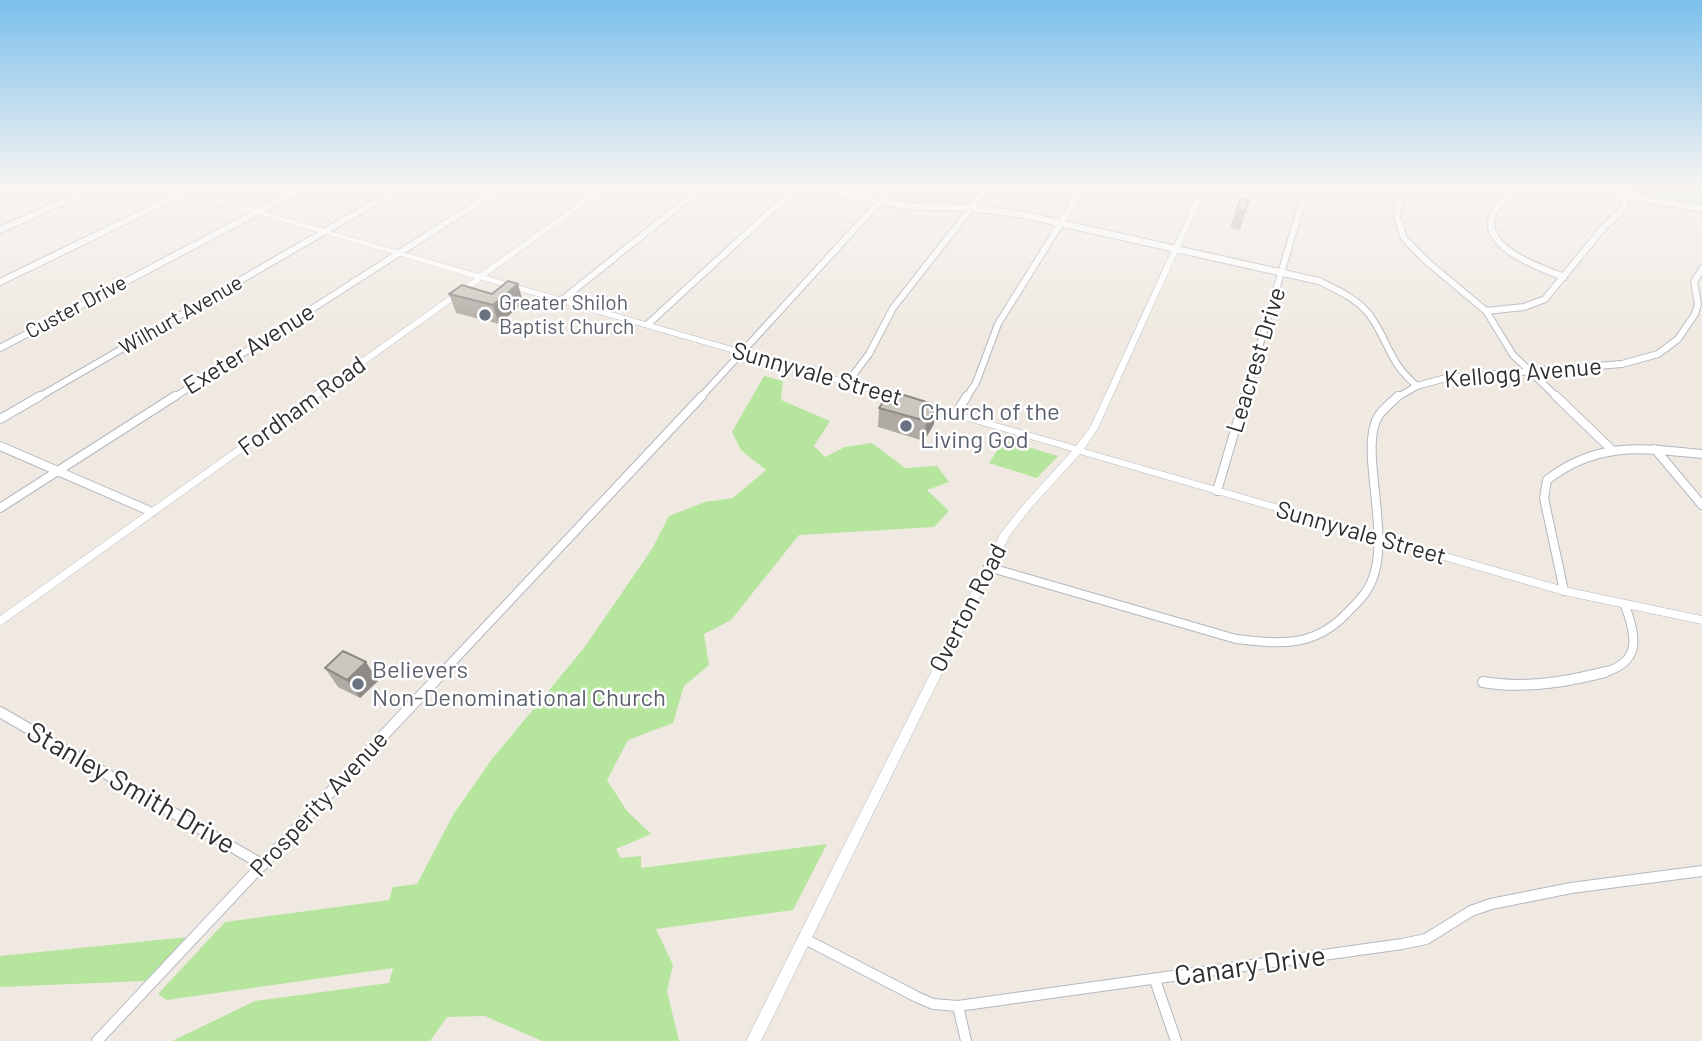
<!DOCTYPE html>
<html>
<head>
<meta charset="utf-8">
<style>
	body { margin:0 }
	canvas { display:block; background:#efe9e1 }
</style>
</head>
<body>
<canvas width="1702" height="1041"></canvas>
<script>
const c = document.querySelector('canvas').getContext('2d');
c.lineJoin = 'round';
function paint(path, color) { c.fillStyle = color; c.fill(path, 'evenodd'); }
function stroke(path, color, width, dash) { c.strokeStyle = color; c.lineWidth = width; c.lineCap = dash ? 'butt' : 'round'; c.setLineDash(dash || []); c.stroke(path); }
function drawText(font, color, halo, rows, align = 'center') {
  c.font = font + ' Barlow,sans-serif'; c.lineWidth = 5; c.setLineDash([]); c.textBaseline = 'middle'; c.strokeStyle = halo; c.fillStyle = color; for (const [text, x, y, turn = 0] of rows) {
    c.save(); c.translate(x, y); c.rotate((+turn || 0) * Math.PI / 180); c.textAlign = isNaN(turn) ? turn : align; if (halo) c.strokeText(text, 0, 0); c.fillText(text, 0, 0); c.restore();
  }
}
const green = new Path2D(`
	M1631,189H1702V206L1632,194Z
	M764,376L783,381L781,400L830,421L814,446L825,457L845,447L872,443L905,468L937,466L949,482L927,490L949,511L934,527L799,535L731,620L704,634L709,665L684,686L673,723L628,740L607,780L627,811L651,834L616,849L621,858L641,856V868L827,844L793,910L656,929L673,965L667,991L679,1041H542L485,1016L447,1017L430,1041H172L255,1001L389,983L393,968L167,1000L158,994L225,922L389,900L393,887L417,884L453,815L492,759L584,648L652,549L669,516L705,502L733,498L766,470L741,450L732,432Z
	M1004,440L1058,456L1037,478L989,463Z
	M188,937L145,981L0,987V956Z`);
const minorFar2 = new Path2D(`
	M812,189L907,206L971,208L1024,215L1319,281C1337,290 1356,298 1369,314C1389,341 1388,362 1417,386
	M1401,189L1397,217L1404,238L1424,259L1486,311L1513,355L1558,398
	M1520,189C1513,195 1503,198 1498,205C1469,244 1538,267 1564,277
	M1591,189L1702,209
	M0,230L91,189
	M0,282L191,189
	M563,299L700,189
	M1486,311L1524,307L1545,299L1604,227L1625,207L1624,189
	M648,324L795,189
	M0,348L301,189
	M847,383L869,354L893,308L986,189
	M37,398L398,189
	M173,398L499,189
	M700,398L891,189
	M966,398L976,383L998,324L1082,189
	M1244,398L1306,189
	M1396,398L1417,386L1446,378L1622,364L1658,354L1678,339L1695,314L1698,304L1694,282L1702,269`);
const minorFar1 = new Path2D(`
	M1556,396L1611,449
	M955,415L967,396
	M0,419L40,396
	M0,446L152,512
	M1655,449L1702,505
	M1217,491L1245,396
	M0,508L175,396
	M988,567L1236,639C1279,644 1313,648 1346,614C1353,606 1362,599 1367,590C1397,544 1356,449 1379,415C1384,408 1392,402 1398,396
	M1564,591L1544,498L1547,480C1597,441 1643,448 1702,454
	M441,674L702,396
	M1599,674C1642,663 1637,640 1625,605`);
const minor = new Path2D(`
	M1483,682C1522,689 1567,682 1605,672
	M0,712L263,865
	M803,938L917,997L933,1004L958,1006L1402,944L1426,939L1471,911L1491,904L1571,888L1702,871
	M1155,980L1176,1041
	M958,1006L966,1041
	M97,1041L443,672`);
const tertiary = new Path2D(`
	M173,189H184L479,274L598,189H606L486,276L902,396L903,398L899,401L896,400L482,280L0,626V616L475,278Z
	M1200,189H1206L1098,428L1084,449L1564,587L1702,616V624L1564,595L1080,454L1031,508L1010,535L761,1041H746L1001,533L1024,504L1072,451L920,407L919,405L920,403H926L1076,446L1090,428Z`);
const wall = new Path2D(`
	M1249,200L1240,230L1230,228L1236,210Z
	M518,284L523,303L499,324L456,313L449,294H492Z
	M879,408L934,424L924,441L878,427Z
	M325,668L378,681L360,698L338,687Z`);
const shadedWall = new Path2D(`
	M518,284L523,303L499,324L493,305Z
	M936,405L934,424L924,441L926,421Z
	M366,662L378,681L360,698L347,680Z`);
const building = new Path2D(`
	M1241,199L1249,200L1245,212L1236,210Z
	M508,281L518,284L493,305L449,294L462,285L492,294Z
	M891,391L936,405L926,421L879,408Z
	M343,651L366,662L347,680L325,668Z`);
const markers = [
	[485,315,7,"#6b7280"],
	[906,426,7,"#6b7280"],
	[358,684,7,"#6b7280"]
];
const farWorshipnames = [
	["Greater Shiloh",499,303],
	["Baptist Church",499,327]
];
const farStreetnames = [
	["Custer Drive",76,307,-28],
	["Wilhurt Avenue",181,315,-30]
];
const streetNames = [
	["Exeter Avenue",249,349,-32],
	["Leacrest Drive",1256,360,-73],
	["Kellogg Avenue",1523,373,-5],
	["Sunnyvale Street",817,374,16],
	["Fordham Road",302,406,-36],
	["Sunnyvale Street",1361,533,16],
	["Overton Road",968,608,-63],
	["Prosperity Avenue",319,804,-47]
];
const worshipNames = [
	["Church of the",920,412],
	["Living God",920,440],
	["Believers",372,670],
	["Non-Denominational Church",372,698]
];
const nearStreetnames = [
	["Stanley Smith Drive",131,788,30],
	["Canary Drive",1250,966,-8]
];
paint(green, '#b6e59e');
stroke(minorFar2, '#b4b7c1', 8);
stroke(minorFar1, '#b4b7c1', 10);
stroke(minor, '#b4b7c1', 12);
stroke(tertiary, '#b4b7c1', 1);
stroke(minorFar2, '#fff', 6);
stroke(minorFar1, '#fff', 8);
stroke(minor, '#fff', 10);
paint(tertiary, '#fff');
paint(wall, '#afaba4');
paint(shadedWall, '#8e8b86');
paint(building, '#cbc7bf');
stroke(building, '#8e8b86', 2);
const sky = c.createLinearGradient(0, 0, 0, 335);
sky.addColorStop(0, '#7abfeb');
sky.addColorStop(0.56, '#f8f5f2');
sky.addColorStop(1, '#f8f5f200');
c.fillStyle = sky;
c.fillRect(0, 0, 1702, 335);
for (const [x, y, r, color] of markers) { const dot = new Path2D(); dot.arc(x, y, r, 0, 2 * Math.PI); c.fillStyle = color; c.fill(dot); stroke(dot, '#fff', 2.5); }
drawText('21px', '#5b616d', '#fff', farWorshipnames, 'left');
drawText('21px', '#2e2e2e', '#fff', farStreetnames);
drawText('24px', '#2e2e2e', '#fff', streetNames);
drawText('24px', '#5b616d', '#fff', worshipNames, 'left');
drawText('28px', '#2e2e2e', '#fff', nearStreetnames);
</script>
</body>
</html>
